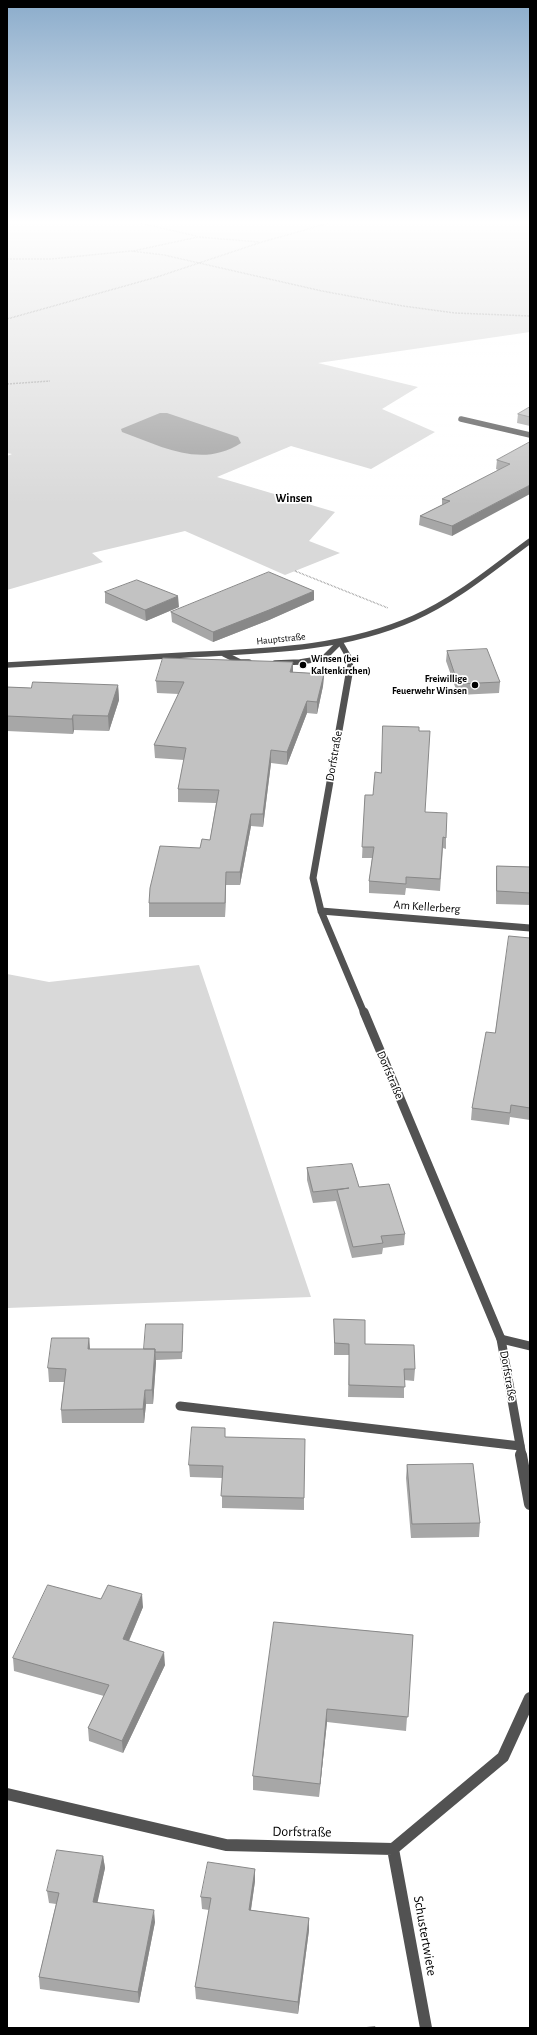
<!DOCTYPE html>
<html>
<head>
<meta charset="utf-8">
<style>
	body { margin:0 }
	#map { position:relative; width:537px; height:2035px; overflow:hidden; background:#fff; font-family:"Alegreya Sans",sans-serif }
	canvas { display:block }
	.frame { position:absolute; inset:0; border:8px solid #000; pointer-events:none }
</style>
</head>
<body>
<div id="map">
<canvas width="537" height="2035"></canvas>
<div class="frame"></div>
</div>
<script>
const c = document.querySelector('canvas').getContext('2d');
c.lineJoin = 'round';
function paint(path, color) { c.fillStyle = color; c.fill(path, 'evenodd'); }
function stroke(path, color, width, dash) { c.strokeStyle = color; c.lineWidth = width; c.lineCap = dash ? 'butt' : 'round'; c.setLineDash(dash || []); c.stroke(path); }
function drawText(font, color, halo, rows, align = 'center') {
  c.font = font + ' "Alegreya Sans",sans-serif'; c.lineWidth = 3.5; c.setLineDash([]); c.textBaseline = 'middle'; c.strokeStyle = halo; c.fillStyle = color; for (const [text, x, y, turn = 0] of rows) {
    c.save(); c.translate(x, y); c.rotate((+turn || 0) * Math.PI / 180); c.textAlign = isNaN(turn) ? turn : align; if (halo) c.strokeText(text, 0, 0); c.fillText(text, 0, 0); c.restore();
  }
}
const green = new Path2D(`
	M7,220H530V332L318,363L418,387L382,409L435,432L371,469L291,446L217,477L335,512L309,541L340,553L285,575L185,531L92,553L103,562L7,590V456L12,454L7,453Z
	M199,965L311,1297L7,1308V974L49,982Z`);
const water = new Path2D(`
	M160,413H167L238,437L241,443C201,469 161,446 122,432L121,429Z`);
const path = new Path2D(`
	M131,221L196,236
	M133,251L198,237L259,242
	M7,259H51L131,251L164,255L322,291L403,306L455,313L530,316
	M7,319L157,277L262,242L340,220
	M7,384L50,381
	M295,571L388,608`);
const serviceFar1 = new Path2D(`
	M461,419L530,435
	M224,654L240,662H249
	M275,663L300,662L324,658L340,642`);
const service = new Path2D(`
	M501,1339L530,1346
	M180,1406L520,1446`);
const minorFar3 = new Path2D(`
	M340,642L351,661L348,675`);
const minorFar2 = new Path2D(`
	M349,674L313,878L321,911L364,1013
	M321,911L530,928`);
const minorFar1 = new Path2D(`
	M364,1012L501,1339L522,1456`);
const minor = new Path2D(`
	M521,1455L530,1504
	M7,1794L226,1845L393,1849L503,1757L530,1698
	M393,1849L426,2028`);
const tertiary = new Path2D(`
	M7,665C66,662 126,658 185,655C263,651 342,650 414,618C457,599 493,568 530,541`);
const wall = new Path2D(`
	M530,407V426L517,423L518,414Z
	M530,442L452,536L419,525L420,516L442,505V499L498,470L496,469L497,460Z
	M105,592L179,607L146,621L105,603Z
	M314,600L269,620L213,642L172,622L171,612Z
	M447,651L500,682L499,693L458,695L446,661Z
	M293,672L324,674L323,686L317,714L307,713L287,765L271,763L263,827L251,826L240,885H226L225,917H149V903L200,848L210,840L216,803L178,802V789L184,760L155,758L154,745L179,694L157,693L156,681Z
	M118,685L119,700L109,731L74,730L73,734L7,731V687L31,688Z
	M419,731L425,812L446,838V849L443,848L440,891L406,888L405,895L369,893V881L372,858H362L365,795H373L381,773Z
	M497,866L530,867V905L496,904V878Z
	M530,938V1120L510,1117L509,1125L471,1120L472,1108L495,1033Z
	M307,1168L359,1187L405,1234L404,1245L383,1248L382,1254L352,1258L336,1201L313,1203L307,1180Z
	M334,1319L365,1344L415,1369L414,1381L404,1380V1398L348,1397L349,1355H334Z
	M183,1331L182,1359L156,1360L153,1404H146L144,1423H62L61,1410L64,1382H49L48,1368L89,1338L90,1349H144Z
	M225,1428V1437L304,1498V1510L222,1508V1478L190,1477L189,1465Z
	M407,1465L480,1523L479,1537L411,1538L406,1478Z
	M101,1599L143,1607L129,1641L165,1665L123,1753L89,1741L88,1728L104,1696L14,1671L13,1658Z
	M274,1622L413,1635L406,1731L327,1722L319,1797L253,1790V1776Z
	M103,1856L105,1868L97,1902L155,1922L139,2003L40,1989L39,1977L56,1904L49,1903L47,1891Z
	M255,1869V1881L251,1910L309,1918V1930L298,2014L196,1999L195,1987L209,1910L202,1909L201,1897Z`);
const shadedWall = new Path2D(`
	M530,485V494L452,536V526Z
	M314,591V600L269,620L213,642V632Z
	M178,596L179,607L146,621L145,610Z
	M293,662V674L290,672Z
	M324,674L323,686L317,714V702Z
	M118,685L119,700L109,731L108,716Z
	M307,701V713L287,765V752Z
	M73,715L74,730L73,734L72,719Z
	M271,750V763L263,827V814Z
	M251,814V826L240,885V872Z
	M226,872V885L225,917V903Z
	M89,1338L90,1351L88,1349Z
	M155,1349L156,1363L153,1404L152,1390Z
	M145,1390L146,1404L144,1423L143,1409Z
	M142,1594L143,1607L124,1652L123,1639Z
	M164,1652L165,1665L123,1753L122,1741Z
	M327,1709V1722L319,1797L320,1784Z
	M103,1856L105,1868L95,1914L93,1902Z
	M255,1869V1881L249,1922V1910Z
	M154,1910L155,1922L139,2003L138,1992Z
	M309,1918V1930L298,2014V2002Z`);
const building = new Path2D(`
	M530,407V417L518,414Z
	M530,442V485L452,526L420,516L450,501L442,499L510,464L497,460Z
	M269,572L314,591L269,610L213,632L171,612Z
	M137,580L178,596L145,610L105,592Z
	M487,649L500,682L458,684L447,651Z
	M163,658L293,662L290,672L324,674L317,702L307,701L287,752L271,750L263,814H251L240,872H226L225,903H149L150,888L160,846L200,848L202,839L210,840L219,790L178,789L186,748L154,745L184,682L156,681Z
	M33,682L118,685L108,716L73,715L72,719L7,716V687L31,688Z
	M383,726L419,727V731H430L425,812L447,813L446,838L443,837L440,879L406,877V884L369,881L374,847H362L365,795H373L375,772L381,773Z
	M497,866L530,867V893L497,891Z
	M509,936L530,938V1108L511,1105L510,1113L472,1108L486,1032L495,1033Z
	M352,1164L359,1187L389,1184L405,1234L381,1236L383,1243L353,1247L337,1190L349,1188L313,1192L307,1168Z
	M334,1319L365,1320V1344L414,1345L415,1369H404L405,1387L349,1385V1344L335,1343Z
	M146,1324H183L182,1352H155V1349H144Z
	M52,1338H89L88,1349H155L152,1390H145L143,1409L61,1410L66,1369L48,1368Z
	M192,1427L225,1428V1437L305,1439L304,1498L221,1496L223,1466L189,1465Z
	M473,1464L480,1523L412,1524L407,1465Z
	M48,1585L101,1599L108,1585L142,1594L123,1639L164,1652L122,1741L88,1728L109,1685L13,1658Z
	M274,1622L413,1635L408,1717L327,1709L320,1784L253,1776Z
	M57,1850L103,1856L93,1902L154,1910L138,1992L39,1977L59,1893L47,1891Z
	M208,1862L255,1869L249,1910L309,1918L298,2002L195,1987L211,1898L201,1897Z
	M375,2027V2028H362Z`);
const markers = [
	[303,665,4,"#000"],
	[475,685,4,"#000"]
];
const farStreetnames = [
	["Hauptstraße",281,639,-6]
];
const farPoinames = [
	["Winsen (bei",311,659],
	["Kaltenkirchen)",311,671],
	["Freiwillige",467,679,"right"],
	["Feuerwehr Winsen",467,691,"right"]
];
const farQuarternames = [
	["Winsen",294,498]
];
const streetNames = [
	["Dorfstraße",334,756,-80],
	["Am Kellerberg",427,907,4],
	["Dorfstraße",390,1075,67],
	["Dorfstraße",508,1376,80]
];
const nearStreetnames = [
	["Dorfstraße",302,1832,1],
	["Schustertwiete",425,1936,80]
];
paint(green, '#d9d9d9');
paint(water, '#a0a0a0');
stroke(path, '#747474', 1.5, [0.5, 1]);
stroke(serviceFar1, '#525252', 5.5);
stroke(service, '#525252', 9);
stroke(minorFar3, '#525252', 5.5);
stroke(minorFar2, '#525252', 7);
stroke(minorFar1, '#525252', 9);
stroke(minor, '#525252', 12);
stroke(tertiary, '#525252', 5.5);
paint(wall, '#a7a7a7');
paint(shadedWall, '#888');
paint(building, '#c2c2c2');
stroke(building, '#888', 1);
const sky = c.createLinearGradient(0, 0, 0, 505);
sky.addColorStop(0, '#8baccb');
sky.addColorStop(0.44, '#fff');
sky.addColorStop(1, '#ffffff00');
c.fillStyle = sky;
c.fillRect(0, 0, 537, 505);
for (const [x, y, r, color] of markers) { const dot = new Path2D(); dot.arc(x, y, r, 0, 2 * Math.PI); c.fillStyle = color; c.fill(dot); stroke(dot, '#fff', 1.5); }
drawText('10px', '#000', '#fff', farStreetnames);
drawText('bold 10px', '#000', '#fff', farPoinames, 'left');
drawText('bold 12px', '#000', '#fff', farQuarternames);
drawText('12px', '#000', '#fff', streetNames);
drawText('14px', '#000', '#fff', nearStreetnames);
</script>
</body>
</html>
